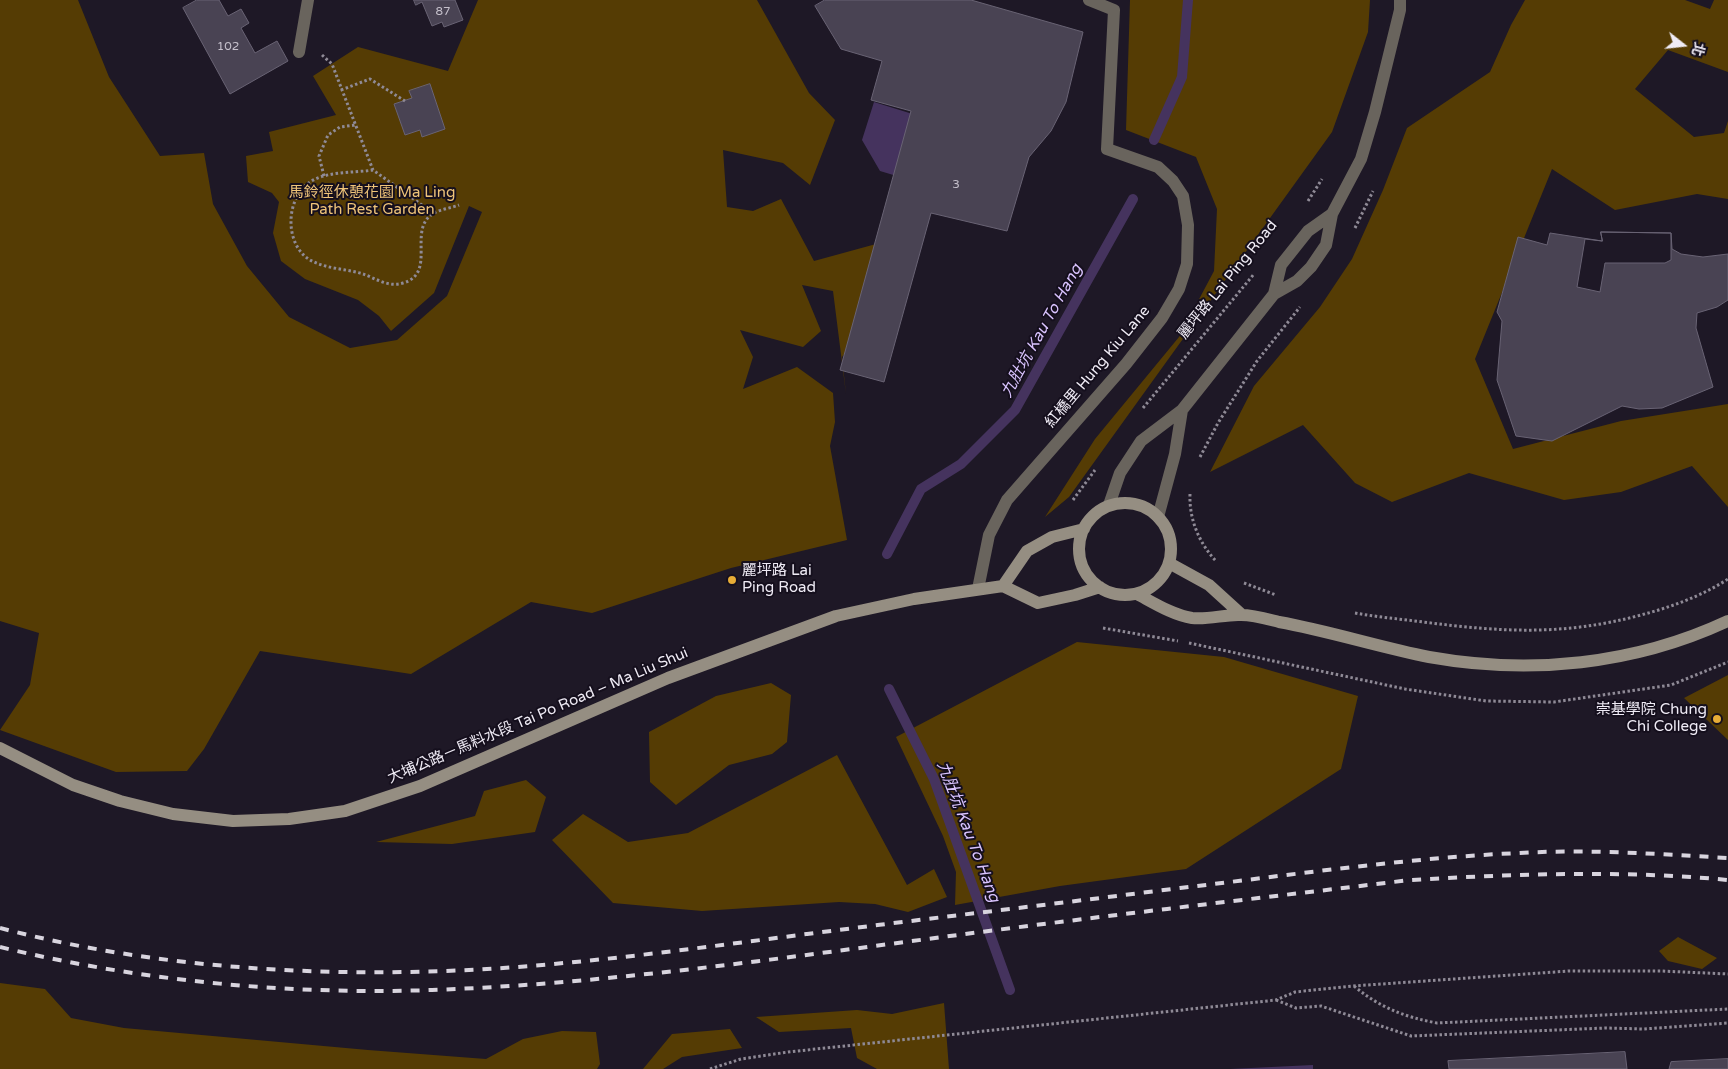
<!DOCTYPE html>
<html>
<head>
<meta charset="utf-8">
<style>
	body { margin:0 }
	#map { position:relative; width:1728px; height:1069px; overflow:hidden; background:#1e1826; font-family:"Varela Round","Noto Sans TC",sans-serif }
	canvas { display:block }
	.north { position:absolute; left:1658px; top:20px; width:50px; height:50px; -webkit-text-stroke:4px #150f1d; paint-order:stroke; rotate:106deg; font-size:14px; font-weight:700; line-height:20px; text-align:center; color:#efebf5 }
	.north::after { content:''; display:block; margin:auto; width:18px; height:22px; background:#efebf5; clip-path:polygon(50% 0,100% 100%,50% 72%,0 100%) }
</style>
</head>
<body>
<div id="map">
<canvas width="1728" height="1069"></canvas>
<div class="north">北</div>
</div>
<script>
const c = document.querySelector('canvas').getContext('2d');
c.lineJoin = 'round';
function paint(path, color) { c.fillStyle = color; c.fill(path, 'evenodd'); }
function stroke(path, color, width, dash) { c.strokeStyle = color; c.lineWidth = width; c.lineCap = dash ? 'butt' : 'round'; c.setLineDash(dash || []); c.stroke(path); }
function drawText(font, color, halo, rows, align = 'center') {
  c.font = font + ' "Varela Round","Noto Sans TC",sans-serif'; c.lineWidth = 4; c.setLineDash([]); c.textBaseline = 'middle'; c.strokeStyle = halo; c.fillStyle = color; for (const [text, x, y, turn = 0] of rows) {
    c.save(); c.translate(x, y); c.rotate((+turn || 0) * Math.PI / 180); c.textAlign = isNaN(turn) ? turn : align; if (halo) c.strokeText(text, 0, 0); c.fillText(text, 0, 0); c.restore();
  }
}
const green = new Path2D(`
	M0,0H78L109,77L160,156L204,153L213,204L247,266L289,317L350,348L397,340L447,296L482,212L469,206L434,293L391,331L379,316L358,300L305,279L281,261L273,233L279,202L272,193L248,182L246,156L273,151L269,132L336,115L313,76L358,47L448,71L478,0H757L809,93L835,120L810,185L783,163L723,150L727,207L753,211L781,199L814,261L876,244L854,343L842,357L846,394L833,291L802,285L821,331L803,347L740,330L753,357L743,389L797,367L833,393L835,422L830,446L847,540L731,568L592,613L531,602L411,674L260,651L204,749L187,771L116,772L0,730L30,685L39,633L0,621Z
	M1130,0H1370L1368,32L1332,132L1069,497L1045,517L1095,439L1179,337L1214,271L1217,209L1196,157L1126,130Z
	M1525,0H1685L1710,9L1714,0H1728V72L1668,50L1635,89L1694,137L1724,133L1728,121V199L1697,194L1615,210L1552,169L1475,359L1513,449L1621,421L1728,404V507L1692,466L1621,492L1564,500L1469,473L1392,502L1355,483L1303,425L1210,472L1254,386L1320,307L1352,259L1383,190L1407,128L1490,72L1511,25Z
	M1077,642L1224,657L1358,696L1341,769L1186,869L1060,886L955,905L956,872L943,836L896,737Z
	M1728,675V740L1684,698Z
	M771,683L791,695L787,742L772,754L729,765L676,805L650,782L649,732L716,696Z
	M837,755L907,885L934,869L947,897L908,912L875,904L839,902L702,911L613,903L552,840L583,814L628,842L688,833Z
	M526,780L546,797L535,832L452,844L376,842L475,816L484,791Z
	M1678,937L1717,958L1702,969L1668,961L1659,951Z
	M0,983L45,989L71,1018L124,1028L368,1050L486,1059L523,1039L562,1031L596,1032L600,1064L597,1069H0Z
	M944,1003L949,1069H877L857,1058L851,1028L779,1032L756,1017L857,1010L892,1014Z
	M730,1029L742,1048L682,1057L663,1069H643L672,1034Z`);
const water = new Path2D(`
	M874,102L919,116L900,177L880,171L862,140Z
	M1313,1065V1069H1230Z`);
const stream = new Path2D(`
	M1154,140L1182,77L1188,0
	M887,554L921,489L961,464L1015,410L1133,199
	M889,689L934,779L1010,990`);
const building = new Path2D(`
	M197,0H219L228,16L241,9L249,23L241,28L255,53L277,41L288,61L230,94L183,8Z
	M414,0H455L463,20L444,27L442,22L432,26L422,2L416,5Z
	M825,0H971L1083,32L1066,102L1051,131L1029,157L1007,231L931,213L884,382L840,370L911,111L871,100L882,61L841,49L815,6Z
	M430,84L445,129L422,137L420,130L405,135L394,104L412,98L409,91Z
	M1601,232L1671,233V260L1665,263H1605L1600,292L1577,287L1585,239L1602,241Z
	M1601,232L1671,233L1672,249L1681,254L1703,257L1728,254V300L1717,307L1697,313L1696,328L1713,387L1662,408L1639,409L1622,406L1552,441L1516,436L1497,380L1502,321L1497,312L1518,237L1547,245L1550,233L1602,241Z
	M1625,1052L1627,1069H1449L1448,1061Z
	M1728,1059V1069H1669L1671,1062Z`);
const path = new Path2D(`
	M322,55L332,64L373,170L433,213
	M341,90L370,79L405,101
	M373,170C354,173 326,171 310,182C284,199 284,249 314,262C329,269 347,269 363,274C375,278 389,288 403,283C438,273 406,229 434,213C441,209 452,208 459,205
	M324,176L319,156L328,135L340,127L355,125
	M1308,201L1322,179
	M1355,228L1373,191
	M1143,408L1254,274
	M1200,457L1218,423L1257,361L1300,307
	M1190,494C1189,519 1199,543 1216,561
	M1073,500L1095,470
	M1244,583L1276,595
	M1355,613C1377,617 1400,619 1423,622C1502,632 1563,636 1641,615C1671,607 1702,596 1728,579
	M1103,628L1178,641
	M1189,643L1405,689L1486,701L1554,702L1671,685L1728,662
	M1354,986C1379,1007 1404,1017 1437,1023L1728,1009
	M1276,1000L1296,1008L1321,1006L1411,1036L1605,1028L1644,1029L1728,1023
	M710,1069L741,1059L788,1052L1276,1000L1295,992L1353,986L1569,971H1661L1728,974`);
const service = new Path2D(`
	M299,52L308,0
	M978,589L989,535L1007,500L1126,364L1162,318L1179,289L1187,264L1188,225L1183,196L1173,181L1158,167L1107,149L1114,10L1089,0`);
const minor = new Path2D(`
	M1274,294L1281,265L1308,231L1332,214
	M1109,505L1120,473L1141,441L1182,410L1274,294L1297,281L1311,267L1326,245L1332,214L1361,159L1375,112L1400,10V0
	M1158,517L1175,454L1182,410`);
const secondary = new Path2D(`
	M1079 549a46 46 0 1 1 92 0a46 46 0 1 1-92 0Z
	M1169,563L1209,585L1242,615
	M1003,586L1027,551L1052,537L1084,529
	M1137,594C1154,603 1173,615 1192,618C1208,620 1226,614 1241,615C1254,615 1267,619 1279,622C1329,631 1379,647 1429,657C1530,675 1634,665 1728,621
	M0,748L73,785L120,801L173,814L233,821L289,819L345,811L420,786L668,678L836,616L914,599L1003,586L1038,603L1075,595L1100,587`);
const rail = new Path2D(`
	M0,928C160,970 338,979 503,968C605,961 706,947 807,934C931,918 1055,904 1180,888C1292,875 1405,858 1519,853C1589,849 1658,854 1728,858
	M0,947C140,981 288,995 432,990C600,984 768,960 935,938C1093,917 1252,899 1410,880C1516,874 1622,870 1728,880`);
const markers = [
	[732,580,5,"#e7ac36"],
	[1717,719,5,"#e7ac36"]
];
const numberNames = [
	["87",443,12],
	["102",228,47],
	["3",956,185]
];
const parkNames = [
	["馬鈴徑休憩花園 Ma Ling",372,193],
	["Path Rest Garden",372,210]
];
const streetNames = [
	["麗坪路 Lai Ping Road",1228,280,-51],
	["紅橋里 Hung Kiu Lane",1098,367,-50],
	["大埔公路－馬料水段 Tai Po Road – Ma Liu Shui",538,716,-23]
];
const poiNames = [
	["麗坪路 Lai",742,571],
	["Ping Road",742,588],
	["崇基學院 Chung",1707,710,"right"],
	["Chi College",1707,727,"right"]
];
const waterNames = [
	["九肚坑 Kau To Hang",1042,331,-61],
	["九肚坑 Kau To Hang",968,832,69]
];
paint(green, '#553c04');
paint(water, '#45335e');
stroke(stream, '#45335e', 10);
paint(building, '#494353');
stroke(building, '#696374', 1);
stroke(path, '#8f8a96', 3, [2.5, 2.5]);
stroke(service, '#69645d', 12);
stroke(minor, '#69645d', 12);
stroke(secondary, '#958e82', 12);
stroke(rail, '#d8d4de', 4, [9, 9]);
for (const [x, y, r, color] of markers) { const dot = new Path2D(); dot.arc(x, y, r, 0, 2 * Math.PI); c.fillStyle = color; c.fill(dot); stroke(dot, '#150f1d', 2); }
drawText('12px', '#c6c1cc', null, numberNames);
drawText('15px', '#efc479', '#150f1d', parkNames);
drawText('15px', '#efebf5', '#150f1d', streetNames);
drawText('15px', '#efebf5', '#150f1d', poiNames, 'left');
drawText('italic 16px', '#d9c3fe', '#150f1d', waterNames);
</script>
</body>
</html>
